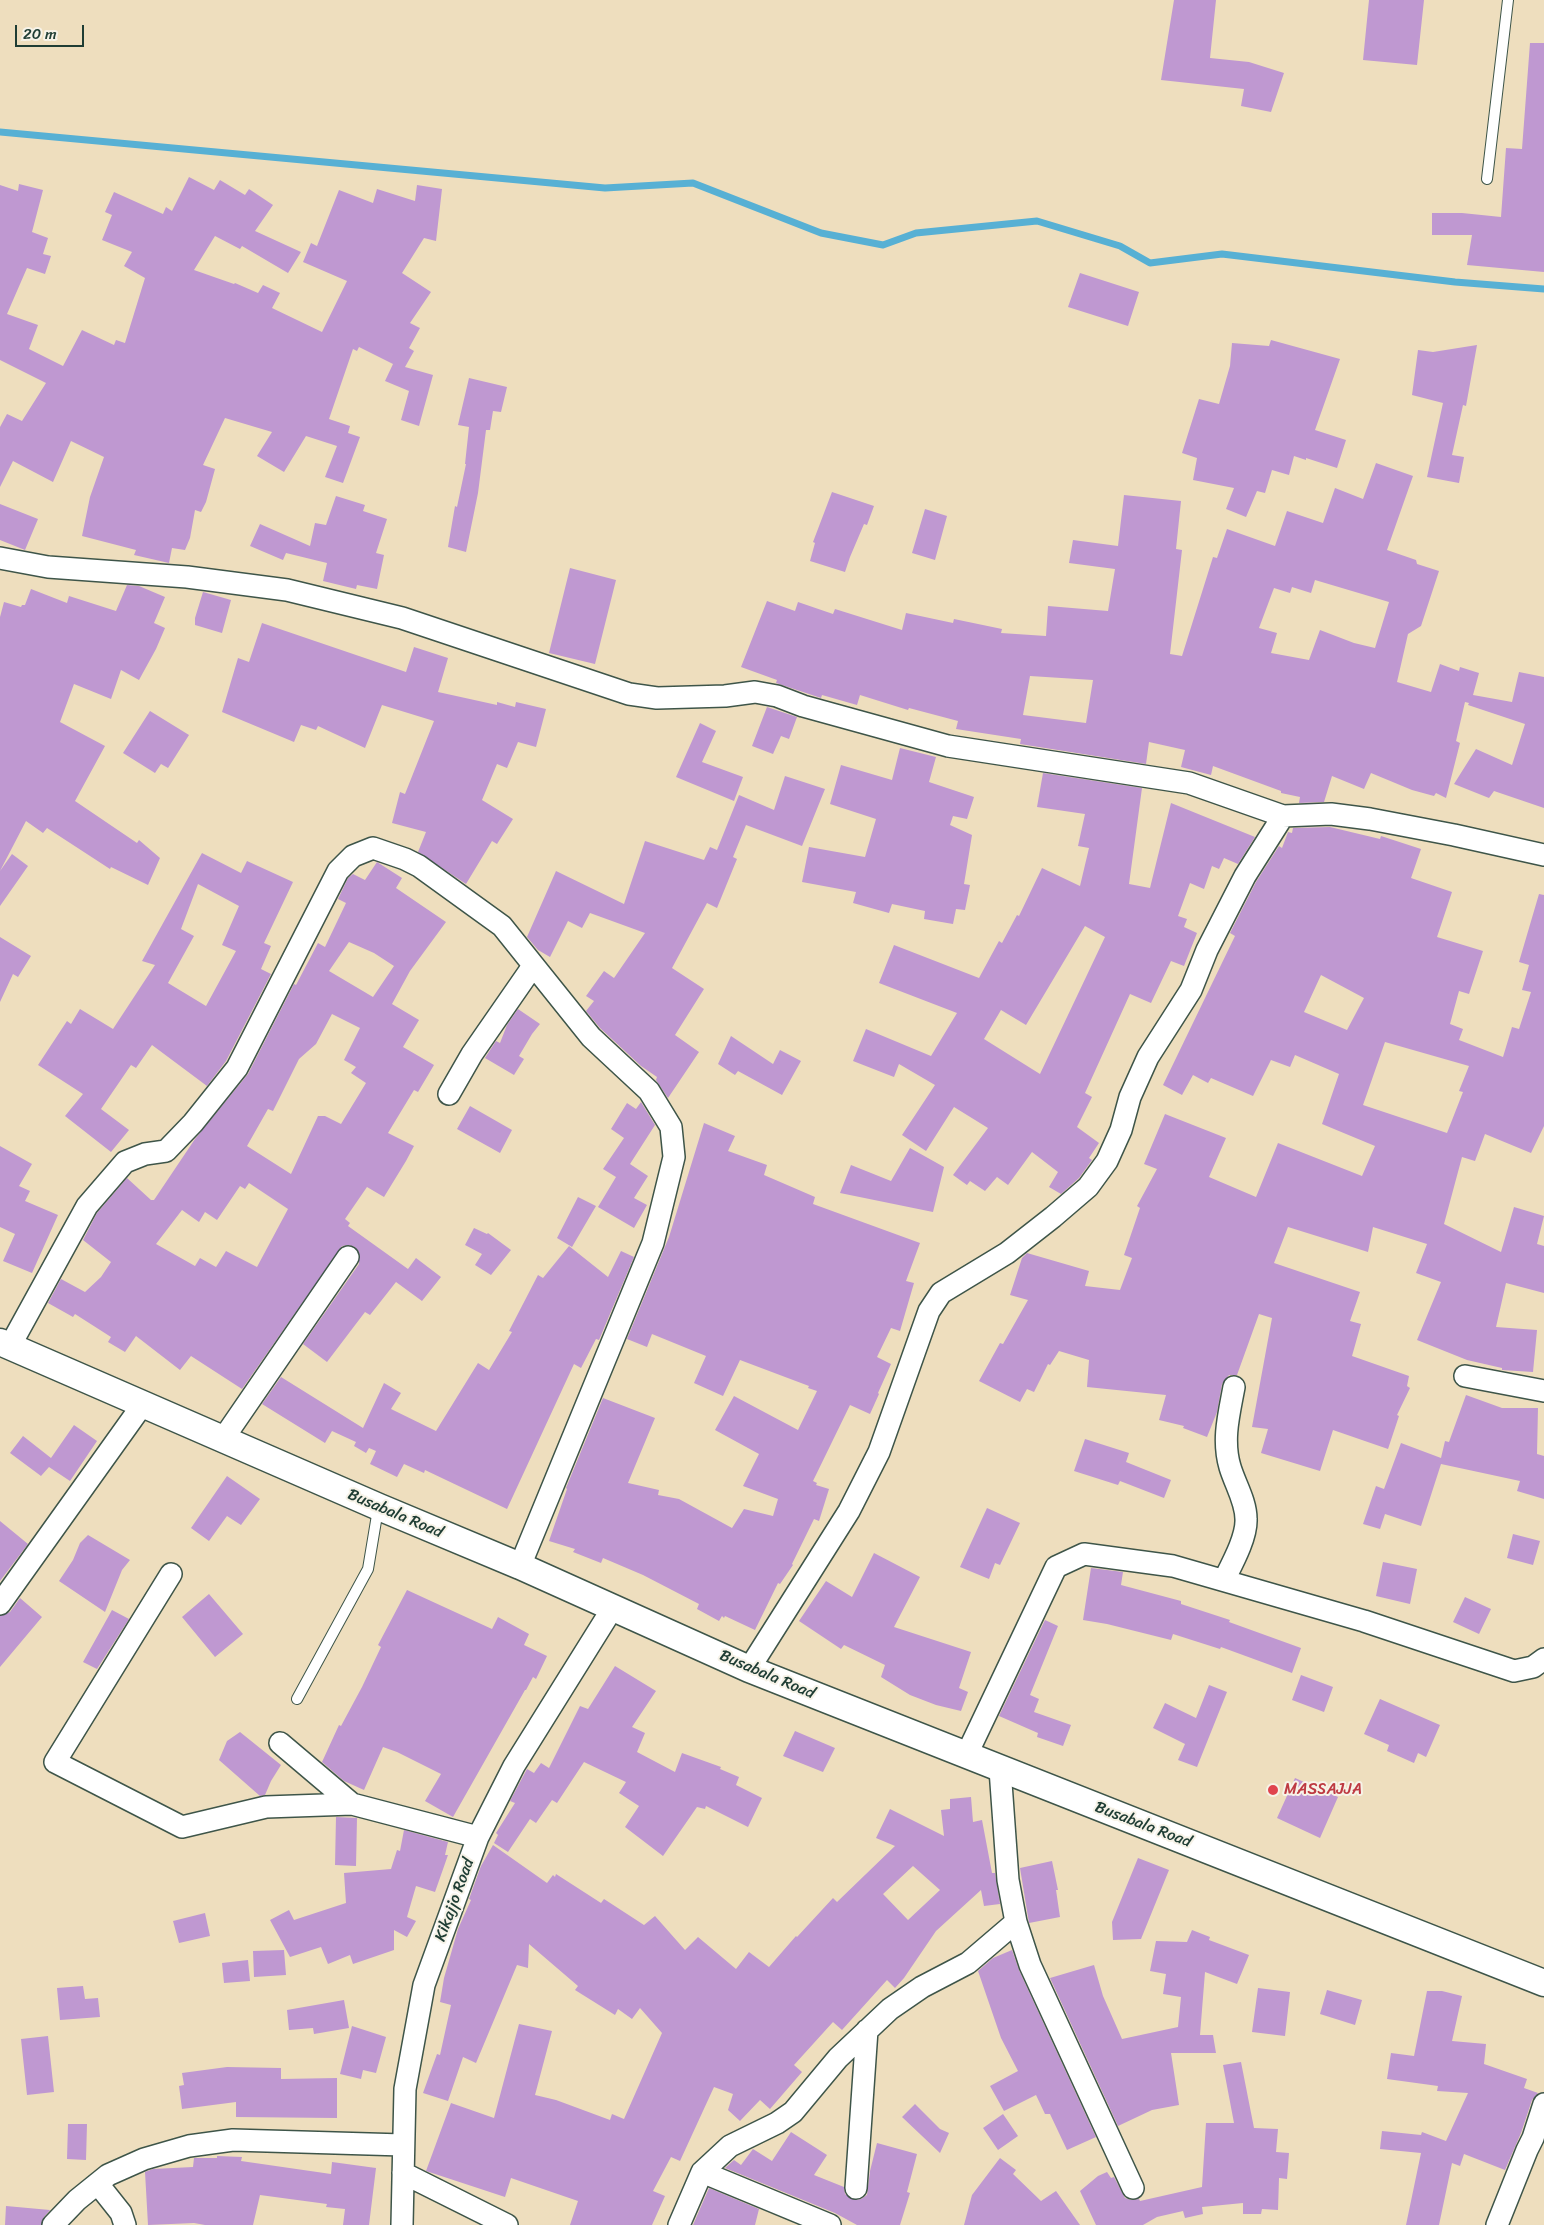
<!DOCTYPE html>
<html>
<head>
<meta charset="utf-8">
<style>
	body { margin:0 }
	#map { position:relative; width:1544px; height:2225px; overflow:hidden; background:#eedebe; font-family:Sriracha,sans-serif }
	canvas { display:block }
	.scale { position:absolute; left:15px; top:25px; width:69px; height:22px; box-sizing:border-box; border:2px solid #1f3d34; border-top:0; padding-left:6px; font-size:15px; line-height:18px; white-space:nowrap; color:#1f3d34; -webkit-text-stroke:4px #f7f3e8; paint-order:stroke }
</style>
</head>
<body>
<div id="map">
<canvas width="1544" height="2225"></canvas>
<div class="scale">20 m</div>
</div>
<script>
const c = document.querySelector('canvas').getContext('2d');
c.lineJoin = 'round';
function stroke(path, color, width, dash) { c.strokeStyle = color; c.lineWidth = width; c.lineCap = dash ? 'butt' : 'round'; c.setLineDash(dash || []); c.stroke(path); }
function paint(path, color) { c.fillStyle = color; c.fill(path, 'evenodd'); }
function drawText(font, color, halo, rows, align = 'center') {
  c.font = font + ' Sriracha,sans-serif'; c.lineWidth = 4; c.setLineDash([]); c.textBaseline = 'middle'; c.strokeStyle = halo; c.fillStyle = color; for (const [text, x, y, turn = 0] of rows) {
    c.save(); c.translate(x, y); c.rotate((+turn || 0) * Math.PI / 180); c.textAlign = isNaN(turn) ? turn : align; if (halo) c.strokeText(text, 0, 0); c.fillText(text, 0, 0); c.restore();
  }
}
const stream = new Path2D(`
	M0,132L605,188L693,183L821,233L883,245L916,233L1037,221L1120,246L1150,263L1222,254L1455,282L1544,289`);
const building = new Path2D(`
	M1174,0H1216L1210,58L1249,62L1284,73L1271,112L1241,106L1244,89L1161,80Z
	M1369,0H1424L1417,65L1363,60Z
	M1530,43H1544V272L1467,265L1472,235H1432V213H1462L1501,217L1506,148L1522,149Z
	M189,177L214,190L220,180L245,195L249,189L273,205L255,231L301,252L288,273L242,246L240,249L215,236L194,270L234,284L235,283L258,293L263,285L280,293L272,308L322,332L347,281L303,262L311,243L317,246L339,190L373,203L377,189L415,201L417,185L442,189L436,241L424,238L402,273L431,292L410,323L420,328L409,348L414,351L405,367L433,375L419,426L401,420L409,391L385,381L393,364L359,347L357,351L353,349L329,419L350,426L348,433L360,437L343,483L325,477L337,446L306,436L284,472L257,456L272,432L225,418L203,465L215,469L206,502L201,512L195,510L190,538L185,550L172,548L169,563L134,555L136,550L82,536L90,497L104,457L71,441L53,482L13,461L0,487V427L7,414L22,421L46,383L0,360V185L18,191L19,184L43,190L32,232L48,238L43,254L51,256L45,274L27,268L7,314L38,325L29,349L63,366L82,330L114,345L116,340L125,343L145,278L124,266L132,252L102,240L112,215L105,212L114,192L163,214L166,207L172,211Z
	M1080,273L1139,292L1128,326L1068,307Z
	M1271,340L1340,359L1315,430L1346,440L1337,468L1306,458V460L1294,456L1289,475L1272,470L1265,493L1257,491L1246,517L1226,509L1234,488L1193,480L1197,458L1182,453L1199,399L1219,404L1230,366L1232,343L1269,346Z
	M1477,345L1466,406L1463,405L1452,455L1464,457L1459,483L1427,477L1443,403L1412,395L1418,350L1433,352Z
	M469,378L507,387L501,412L493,411L490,430H486L478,493L466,552L448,547L455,506L457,507L466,464H465L469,427L458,425Z
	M1376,463L1413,476L1387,550L1416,560L1417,564L1439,571L1421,626L1408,634L1397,682L1431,692L1440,664L1459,671L1460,667L1479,673L1473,695L1512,702L1519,672L1544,677V808L1494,791L1489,798L1454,784L1476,749L1512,765L1525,724L1468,705L1469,703L1465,702L1456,741L1460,743L1446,798L1436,793L1434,796L1412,790L1371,773L1364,789L1332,776L1324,802L1299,803L1300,797L1281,793V791L1213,766L1211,775L1181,767L1185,750L1149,742L1146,764L1020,744L1021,739L956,729L958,721L909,708L908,710L860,695L857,705L822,695L821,698L776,683L777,680L741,667L767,601L795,611L798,602L833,614L835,609L902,630L906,613L953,623L954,619L1002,629L1001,633L1046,636L1048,606L1108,611L1115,569L1069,563L1073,540L1118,546L1124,495L1181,501L1176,549L1182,550L1170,654L1182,656L1213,557L1217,558L1227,529L1275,546L1287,511L1323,523L1335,488L1363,499ZM1315,580L1389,602L1375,648L1354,643L1320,630L1309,660L1271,653L1277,633L1259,628L1274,588L1290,593L1292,587L1311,593ZM1030,676L1093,680L1086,723L1023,715Z
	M832,492L874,506L867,525L864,524L850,557L845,572L810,561L815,543L813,542Z
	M336,496L365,505L363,511L387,519L376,553L384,555L377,589L357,585L356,589L323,581L327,563L286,553L283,560L250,546L260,524L310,546L315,523L326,525Z
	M0,504L38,519L25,550L0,540Z
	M925,509L947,516L935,560L912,553Z
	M570,568L616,580L595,664L549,653Z
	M127,585L139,586L165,597L154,623L165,628L156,649L139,680L121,670L111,699L74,684L60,722L105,746L75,801L137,843L139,840L160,858L148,885L111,867L110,869L47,828L43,833L26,821L0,871V617L4,602L21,607L22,605H25L31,589L67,603L69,596L116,611Z
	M203,592L231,600L222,633L195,625V618Z
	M262,623L406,672L414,647L448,658L438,692L497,705V702L515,707L516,702L546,709L536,747L518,742L507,768L497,764L482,800L513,819L497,844L492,841L466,884L418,852L426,832L392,823L400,792L405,794L434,721L382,705L365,748L318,726L316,730L301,725L294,742L222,712L238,658L249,662Z
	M767,707L797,717L789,739L781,736L773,754L752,746Z
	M150,711L189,735L168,768L161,764L155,773L123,753Z
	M700,723L716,731L702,762L743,777L734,801L676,777Z
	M900,748L936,757L929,782L974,797L967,819L953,816L950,825L972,835L964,884L970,885L965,910L956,909L953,924L924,919L925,911L892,904L889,913L853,903L856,892L802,882L809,847L865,857L876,819L830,804L841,765L892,780Z
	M1043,773L1142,788L1129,884L1150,888L1171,803L1255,837L1238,864L1224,858L1219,869L1212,866L1204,889L1190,883L1178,916L1187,919L1184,927L1197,933L1184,966L1171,961L1151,1003L1130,994L1085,1093L1092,1097L1077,1127L1099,1143L1089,1158L1092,1160L1079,1178L1061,1194L1049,1187L1058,1172L1032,1152L1008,1185L997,1177L985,1191L970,1181L967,1185L953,1175L988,1128L954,1107L926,1151L902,1135L935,1085L899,1064L894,1077L853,1061L866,1029L931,1056L957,1013L879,983L894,945L979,978L999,941L1002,943L1017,915L1019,916L1042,868L1080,886L1089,848L1078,846L1085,814L1037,807ZM1085,926L1105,937L1040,1074L984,1039L1001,1010L1026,1025Z
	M785,776L825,789L802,846L746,825L733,857L737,859L717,908L707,903L672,968L704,989L675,1035L699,1052L668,1098L656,1080L657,1077L641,1066L600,1028L586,1011L594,1001L586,996L604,971L614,978L645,933L590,913L582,928L568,921L550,957L538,950L527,937L556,871L624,904L645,841L704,860L710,847L717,850L739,795L774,810Z
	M1330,827L1380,839L1381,836L1421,849L1411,878L1452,892L1437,937L1483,951L1469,994L1459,991L1450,1024L1463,1029L1459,1040L1503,1057L1512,1027L1519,1029L1531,992L1522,990L1529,965L1519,962L1539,894L1544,895V1126L1531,1153L1485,1134L1475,1161L1462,1157L1444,1224L1501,1252L1514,1207L1544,1216L1537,1244L1544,1246V1293L1506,1283L1496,1327L1537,1330L1533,1372L1502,1370V1368L1467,1360L1417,1340L1441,1282L1416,1273L1427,1244L1373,1227L1368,1252L1288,1227L1274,1263L1360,1292L1350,1321L1361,1324L1352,1356L1409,1376L1407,1386L1410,1388L1397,1415L1399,1416L1388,1449L1333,1430L1320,1471L1261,1453L1268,1429L1252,1427L1272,1318L1259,1314L1237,1375H1229L1222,1384L1217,1412L1207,1437L1183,1428L1184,1426L1159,1420L1166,1395L1087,1387L1089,1360L1059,1351L1050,1365L1048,1364L1034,1392L1027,1389L1020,1402L979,1381L1000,1343L1003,1344L1028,1300L1010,1295L1022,1258L1027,1253L1089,1271L1085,1286L1120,1290L1132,1258L1124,1255L1140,1208L1137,1206L1157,1169L1144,1164L1165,1114L1226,1138L1209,1177L1256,1197L1278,1143L1362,1176L1375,1146L1322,1124L1339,1074L1295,1055L1290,1067L1271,1060L1253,1096L1211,1078L1208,1083L1193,1075L1182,1095L1163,1085L1235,936L1230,933L1256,882L1279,846L1282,848L1288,832L1292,833L1293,828ZM1321,975L1364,998L1347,1030L1304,1012ZM1385,1042L1469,1066L1459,1091L1463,1092L1447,1133L1363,1105Z
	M202,853L241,873L247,861L293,882L264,943L271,946L261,969L271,974L226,1061L207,1086L152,1045L136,1068L131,1065L101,1109L129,1130L111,1152L65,1116L83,1094L38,1065L67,1021L71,1024L80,1009L113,1029L155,965L142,961ZM198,884L239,906L222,945L236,951L206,1006L168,983L194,936L181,929Z
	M12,854L28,866L0,906V871Z
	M377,862L402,878L396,888L446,922L410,971L392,1004L419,1020L403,1047L434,1065L418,1092L414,1090L388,1133L414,1146L406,1161L384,1197L367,1187L345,1219L350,1223L348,1226L408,1269L416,1258L441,1277L422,1301L396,1282L370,1315L365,1312L327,1362L303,1344L359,1264V1252L355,1247L349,1245L342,1246L242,1389L191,1356L180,1370L136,1336L125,1352L108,1342L111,1337L75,1314L73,1317L48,1303L61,1279L85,1292L101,1277L111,1262L83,1240L97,1213L127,1178L151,1200H154L195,1139L248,1074L294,984L296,985L318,943L325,947L346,903L338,899L348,878L353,874L365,880ZM349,942L374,953L394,966L373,997L329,971ZM332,1014L360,1028L344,1060L356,1067L351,1073L366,1083L341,1124L325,1116H318L291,1174L247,1146L268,1109L273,1111L299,1059L316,1044ZM249,1183L288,1209L257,1267L226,1251L216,1267L200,1258L195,1266L156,1244L182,1210L199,1222L205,1212L217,1220L240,1186L245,1189Z
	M0,937L31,956L18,977L13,974L0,1002Z
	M518,1009L540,1024L532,1034L519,1056L524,1059L514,1075L485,1058L496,1041L500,1043L507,1025Z
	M731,1036L773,1064L780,1050L801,1061L782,1095L738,1071L735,1075L718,1064Z
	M641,1102L655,1125L630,1164L648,1176L634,1198L647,1205L634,1228L598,1207L616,1177L603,1169L624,1138L611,1129L627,1103L636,1109Z
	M470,1106L512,1130L500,1153L457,1129Z
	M704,1123L735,1136L728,1151L767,1165L764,1175L815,1197L813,1204L920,1243L906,1281L914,1283L900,1331L891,1328L877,1357L891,1364L878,1393L879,1394L870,1414L850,1405L813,1481L817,1483L816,1485L829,1489L819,1521L814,1519L792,1564L793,1565L780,1584L778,1583L755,1630L725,1616L724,1618L722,1616L719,1621L697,1609L699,1604L643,1575L603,1558L601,1563L573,1552L575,1549L549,1541L567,1489L566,1488L603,1398L655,1418L628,1483L659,1490L658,1495L679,1499L732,1528L744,1509L773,1516L778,1499L743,1486L759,1454L715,1430L734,1396L798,1430L817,1391L808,1388L809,1386L740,1360L723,1396L694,1383L706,1356L652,1334L647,1347L627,1339L669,1237Z
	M0,1146L32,1164L19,1186L30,1191L25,1201L58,1215L32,1273L3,1261L15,1234L0,1227Z
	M910,1148L944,1167L933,1212L840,1193L851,1165L891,1181Z
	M578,1197L596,1206L572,1247L557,1238Z
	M474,1228L487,1234L488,1233L511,1250L491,1275L475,1265L482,1254L465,1245Z
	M569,1246L608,1277L621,1251L634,1257L599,1340L596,1339L581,1368L574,1364L507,1509L425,1470L424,1473L404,1464L397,1477L370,1464L376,1451L369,1448L366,1453L354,1446L356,1442L332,1431L325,1443L262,1404L281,1377L363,1428L384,1383L401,1393L391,1409L436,1431L478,1363L489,1370L512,1332L509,1331L538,1275L543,1278Z
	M1466,1395L1502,1408H1538L1537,1454L1544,1456V1499L1517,1491L1520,1481L1441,1464L1421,1526L1385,1514L1380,1529L1363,1524L1376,1486L1384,1489L1401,1443L1441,1458L1445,1441L1449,1442Z
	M74,1425L97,1441L70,1481L49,1467L41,1476L10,1453L23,1436L51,1458Z
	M1085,1439L1129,1453L1126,1462L1171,1480L1164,1498L1120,1481L1118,1485L1074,1471Z
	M227,1476L260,1499L241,1525L227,1516L209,1541L191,1528Z
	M987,1508L1020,1523L1000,1565L995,1563L989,1579L960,1567Z
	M0,1521L28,1544L0,1581Z
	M1513,1534L1540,1541L1533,1565L1507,1558Z
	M88,1535L130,1560L122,1570L105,1612L59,1581L73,1560L80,1543Z
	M874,1553L920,1577L894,1627L971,1652L959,1688L968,1692L961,1711L936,1705L910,1695L881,1677L885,1665L844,1645L841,1649L799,1621L826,1581L852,1597Z
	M1383,1562L1417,1569L1410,1604L1376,1596Z
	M1091,1568L1123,1572L1121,1585L1181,1601V1604L1230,1620L1229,1622L1301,1648L1292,1673L1221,1647L1220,1649L1173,1634L1171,1640L1107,1624L1083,1620Z
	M407,1590L492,1629L498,1617L529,1634L524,1645L547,1656L536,1679L533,1677L526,1690H525L453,1817L425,1801L441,1774L397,1752L383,1747L364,1790L344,1781L322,1762L339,1725L341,1726L362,1687L381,1647L378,1645Z
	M209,1594L243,1634L215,1657L182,1617Z
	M1465,1597L1491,1609L1479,1634L1453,1622Z
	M20,1598L42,1617L0,1667V1616L10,1612Z
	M112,1610L129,1619L97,1669L83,1662Z
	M1045,1620L1058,1626L1030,1695L1039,1699L1034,1712L1071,1725L1063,1746L1037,1737L1038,1733L999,1716Z
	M615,1666L656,1691L632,1727L645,1733L637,1752L675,1772L682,1753L721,1767L720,1769L739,1777L736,1785L762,1798L748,1827L706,1806L705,1809L697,1807L663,1856L625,1827L639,1806L619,1793L626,1782L584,1762L557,1803L552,1800L536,1823L530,1819L508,1852L494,1843L498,1835L496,1833L515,1803L510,1801L527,1769L534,1773L541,1763L549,1768L580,1706L588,1709Z
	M1301,1675L1333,1687L1324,1712L1292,1700Z
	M1209,1685L1227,1692L1197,1767L1178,1760L1185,1744L1153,1728L1165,1703L1196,1718Z
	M1380,1699L1440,1725L1426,1757L1418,1753L1414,1763L1387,1751L1389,1745L1364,1734Z
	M795,1731L835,1748L823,1772L783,1756Z
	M240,1732L281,1765L271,1781L265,1795L260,1796L219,1760L227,1741Z
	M1295,1778L1338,1797L1320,1838L1277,1818Z
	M971,1797L973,1822L982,1820L992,1873H995L1000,1904L984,1906L981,1890L936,1931L904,1978L895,1988L887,1980L842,2030L833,2022L794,2065L802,2072L770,2109L760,2100L740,2121L728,2110L733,2094L714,2087L680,2161L671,2157L653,2191L665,2196L652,2225H570L578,2201L511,2178L505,2197L426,2171L451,2103L494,2118L519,2024L552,2031L535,2095L556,2100L610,2120L612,2114L624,2119L662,2033L640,2008L632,2019L618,2009L615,2015L575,1990L578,1986L529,1944L528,1968L517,1965L476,2063L463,2057L448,2101L423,2093L437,2054L440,2055L451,2005L440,2002L444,1978L458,1929L471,1900L469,1899L481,1866L493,1845L547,1883L553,1875L555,1877L556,1874L601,1903L604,1899L644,1925L655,1916L685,1950L698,1937L736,1969L749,1952L769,1967L796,1936L797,1937L833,1898L837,1902L895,1846L876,1838L890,1809L944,1836L941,1810L950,1809V1799ZM913,1866L940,1890L908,1920L883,1894Z
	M336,1817L357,1818L356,1866L335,1865Z
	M404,1830L448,1842L445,1855H448L435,1892L416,1886L407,1917L416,1921L407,1937L394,1930V1950L353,1964L350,1955L328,1964L321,1947L290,1957L270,1920L289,1910L294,1920L346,1903L344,1873L391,1869L397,1850L400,1851Z
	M1138,1858L1169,1870L1141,1939L1113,1940L1112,1922Z
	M1052,1861L1058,1890H1056L1060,1917L1029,1923L1020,1868Z
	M205,1913L210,1936L179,1943L173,1921Z
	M1192,1930L1210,1937L1209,1940L1249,1955L1237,1984L1205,1972L1200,2035H1213L1216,2053H1171L1179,2105L1152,2110L1118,2126L1050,1978L1094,1965L1103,1996L1122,2039L1178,2027L1181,1997L1163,1994L1166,1974L1150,1971L1156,1941L1187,1942Z
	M284,1950L286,1975L254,1977L253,1951Z
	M1012,1950L1019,1970L1096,2137L1067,2150L1050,2114H1045L1036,2095L1004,2111L990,2086L1018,2071L1001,2038L978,1971L993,1958Z
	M248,1960L250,1981L224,1983L222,1963Z
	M83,1986L85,1999L98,1998L100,2017L60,2020L57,1988Z
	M1258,1988L1290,1992L1285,2036L1252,2032Z
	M1327,1990L1362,2000L1355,2025L1320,2014Z
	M1427,1991H1442L1462,1996L1452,2041L1486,2044L1484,2064L1527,2079L1524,2088L1538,2093L1532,2100L1521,2133L1505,2170L1464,2154L1460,2166L1452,2163L1439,2225H1406L1421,2153L1380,2149L1382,2131L1421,2135L1422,2132L1446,2141L1468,2093L1437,2091L1438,2086L1387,2079L1391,2053L1414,2056Z
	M344,2000L349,2028L314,2034L313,2028L289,2030L287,2010Z
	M352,2026L386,2037L376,2073L363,2070L361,2079L340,2074Z
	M48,2036L54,2092L27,2095L21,2039Z
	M1241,2062L1254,2128L1278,2129L1276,2152L1289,2153L1287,2179L1279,2178L1278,2210L1262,2209L1261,2214H1243V2203L1202,2207L1203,2214L1185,2218L1183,2211L1157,2217L1143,2225H1096L1080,2191L1098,2176L1107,2172L1111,2178L1114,2177L1125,2198L1131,2200L1139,2199L1140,2201L1202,2187L1206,2123H1234L1223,2065Z
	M227,2067L281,2068V2079L337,2078V2118L236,2117V2102L182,2109L179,2086L184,2085L182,2073Z
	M915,2104L940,2129L949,2133L940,2153L902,2117Z
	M1003,2114L1018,2136L998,2150L983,2128Z
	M68,2124H87L86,2160L67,2159Z
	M791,2132L827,2155L814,2175L844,2187L845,2194L855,2200L861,2199L867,2195L870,2171L877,2143L917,2154L907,2192L910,2193L900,2225H857L835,2213L725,2168L734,2160L741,2165L753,2149L772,2161Z
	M217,2156L242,2157L241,2161L331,2174L332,2162L376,2168L369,2225H343L345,2209L326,2207L327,2204L260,2195L253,2225H205L194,2223L148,2225L145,2172L153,2169L193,2167L194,2158H217Z
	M1000,2158L1016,2170L1013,2174L1041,2201L1056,2191L1080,2225H964L972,2195Z
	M709,2188L759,2209L755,2225H693Z
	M6,2206L50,2210L44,2217L41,2225H5Z`);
const service = new Path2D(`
	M1487,179L1508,0
	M297,1699L368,1569L378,1509`);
const minor = new Path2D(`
	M0,558L48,567L187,577L287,590L402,618L629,694L657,698L725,696L755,692L777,696L803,706L948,746L1189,783L1283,816L1331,814L1370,819L1454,835L1544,855
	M449,1094L472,1054L533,966
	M10,1346L87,1206L125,1162L145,1154L166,1151L193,1123L237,1068L338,871L353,856L373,848L405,859L419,866L502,926L591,1037L649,1091L671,1127L674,1157L653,1243L520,1566
	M1465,1376L1544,1391
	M223,1439L348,1257
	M171,1574L55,1762L182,1827L266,1807L352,1804L478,1837
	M1224,1580C1232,1564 1247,1537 1246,1519C1246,1501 1235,1484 1230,1467C1222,1440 1229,1414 1234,1387
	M0,1604L143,1404
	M749,1669L849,1511L879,1452L929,1311L941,1293L1007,1253L1053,1217L1088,1187L1107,1161L1121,1130L1130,1097L1148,1057L1191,990L1207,950L1245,876L1283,816
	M280,1743L352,1804
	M966,1756L1056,1567L1084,1554L1173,1566L1364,1621L1514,1671L1533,1667L1544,1659
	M1000,1769L1008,1880L1016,1922L1030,1965L1133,2188
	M702,2172L830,2225
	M403,2173L507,2225
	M98,2184L121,2213L125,2225
	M856,2188L867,2030
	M53,2225L77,2200L108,2175L144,2159L189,2146L233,2140L403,2145
	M402,2225L405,2089L424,1985L478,1837L514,1766L612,1609
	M679,2225L702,2172L730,2146L777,2123L793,2112L838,2058L890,2009L922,1987L968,1963L1016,1922
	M1497,2225L1527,2150L1533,2138L1544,2104`);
const tertiary = new Path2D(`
	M0,1342L379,1507L520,1566L749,1669L1544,1983`);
const markers = [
	[1273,1790,6,"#e0444e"]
];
const streetNames = [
	["Busabala Road",395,1514,23],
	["Busabala Road",767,1675,23],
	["Busabala Road",1143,1825,21],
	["Kikajjo Road",455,1900,-70]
];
const healthNames = [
	["MASSAJJA",1284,1790]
];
stroke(stream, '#57b0d4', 7);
paint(building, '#bf98d1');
stroke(service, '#3e5549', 12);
stroke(minor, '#3e5549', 24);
stroke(tertiary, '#3e5549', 29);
stroke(service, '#fff', 10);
stroke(minor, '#fff', 21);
stroke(tertiary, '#fff', 26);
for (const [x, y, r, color] of markers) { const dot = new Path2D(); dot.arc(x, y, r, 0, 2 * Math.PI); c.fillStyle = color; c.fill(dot); stroke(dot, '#f7f3e8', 2); }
drawText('16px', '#1f3d34', '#f7f3e8', streetNames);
drawText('16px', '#be3a42', '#f7f3e8', healthNames, 'left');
</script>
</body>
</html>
